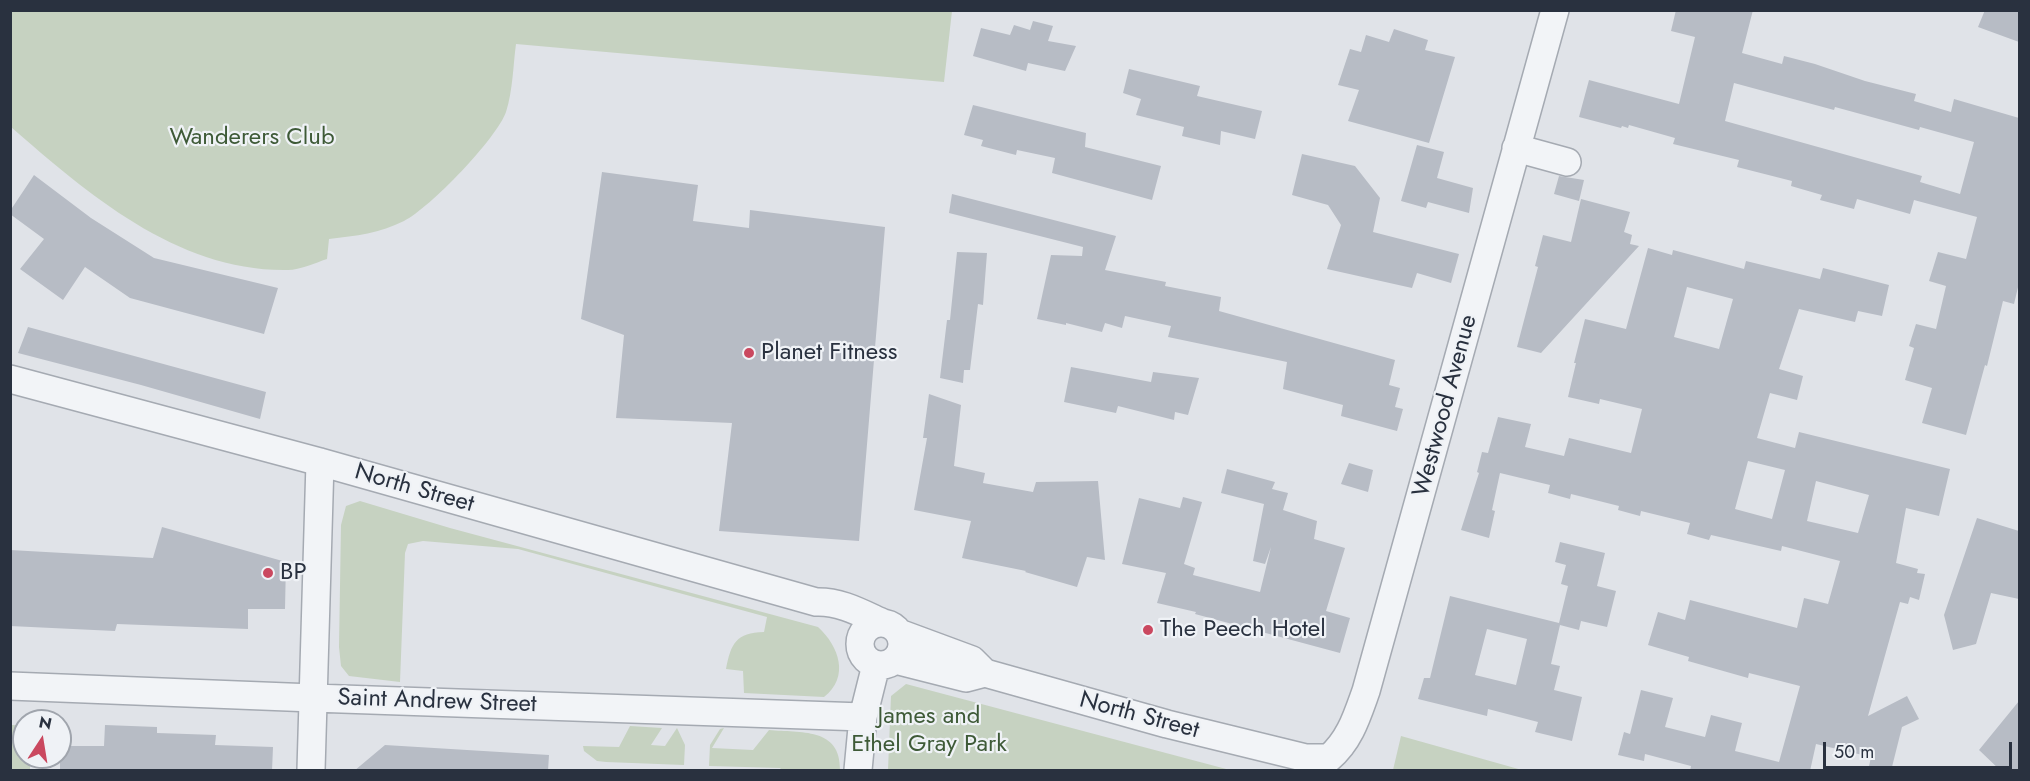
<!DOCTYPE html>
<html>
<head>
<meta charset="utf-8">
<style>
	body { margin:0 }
	#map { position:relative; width:2030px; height:781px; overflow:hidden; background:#e0e3e8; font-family:Jost,sans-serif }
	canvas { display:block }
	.frame { position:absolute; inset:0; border:12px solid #29313f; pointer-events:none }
	.north { position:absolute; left:12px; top:709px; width:60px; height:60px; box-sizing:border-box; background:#eff2f6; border:2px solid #a0a5ad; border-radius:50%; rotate:12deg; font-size:16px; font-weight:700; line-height:24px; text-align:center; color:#29313f }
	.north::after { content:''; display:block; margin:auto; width:21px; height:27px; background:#ca485f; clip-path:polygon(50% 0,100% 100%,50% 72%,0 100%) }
	.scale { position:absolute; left:1823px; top:742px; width:189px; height:27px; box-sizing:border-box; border:3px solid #29313f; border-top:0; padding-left:8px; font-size:18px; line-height:21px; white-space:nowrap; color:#29313f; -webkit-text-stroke:4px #eff2f6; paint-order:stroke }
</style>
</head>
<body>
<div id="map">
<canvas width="2030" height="781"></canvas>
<div class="frame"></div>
<div class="north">N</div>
<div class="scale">50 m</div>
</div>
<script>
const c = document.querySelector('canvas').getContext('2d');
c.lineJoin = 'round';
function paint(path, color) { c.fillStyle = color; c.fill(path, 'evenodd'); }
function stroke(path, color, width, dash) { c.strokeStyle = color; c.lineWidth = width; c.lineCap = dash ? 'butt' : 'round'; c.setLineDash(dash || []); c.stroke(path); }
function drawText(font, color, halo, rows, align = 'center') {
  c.font = font + ' Jost,sans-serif'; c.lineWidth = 4.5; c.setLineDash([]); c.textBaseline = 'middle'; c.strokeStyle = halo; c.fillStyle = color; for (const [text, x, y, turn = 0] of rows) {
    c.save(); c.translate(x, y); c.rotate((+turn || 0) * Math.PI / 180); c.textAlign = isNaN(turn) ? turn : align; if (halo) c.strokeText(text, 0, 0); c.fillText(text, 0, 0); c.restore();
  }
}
const green = new Path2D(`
	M11,10H952V11L944,82L516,44C513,66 513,90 506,112C497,138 430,208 404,221C380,233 356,236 329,239L327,259C315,263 300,270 288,270C178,272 88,194 11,127Z
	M360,501L450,528L818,627C839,646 850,677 824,697L744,693L743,671L726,669C731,643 736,633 764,632L767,617L518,549L423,541L408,544L405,553L400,682L349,676L341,666L339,647L341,525L346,506Z
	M906,684L1230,770H888L891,696Z
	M11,725H24V757H30V770H11Z
	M630,726L662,728L651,745L665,746L677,728L685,745L684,765L606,762L597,761L584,751L583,746L619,747Z
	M724,728L712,748L753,750L769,730C800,733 841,727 840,770H782L780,768L709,766L710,745L720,729Z
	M1401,736L1522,770H1393Z`);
const building = new Path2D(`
	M1676,10H1753L1742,53L1782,64L1784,56L1815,64L1865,81L1916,94L1914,101L1951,112L1954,99L2019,118V283L2014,304L2003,301L1987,366L1985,365L1966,435L1922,423L1932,388L1905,380L1914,348L1909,346L1916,324L1936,329L1946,286L1929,281L1938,252L1966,259L1977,217L1914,200L1910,214L1857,199L1854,209L1820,200L1822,195L1791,186L1792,181L1737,167L1739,160L1673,144L1675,138L1629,125L1628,128L1622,126L1621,128L1579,117L1589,80L1679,104L1695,37L1671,31ZM1734,83L1834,110L1835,107L1919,130L1920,127L1974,142L1960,194L1920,182L1922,176L1725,121Z
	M1985,10H2019V42L1978,27Z
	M1033,21L1053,26L1048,41L1076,46L1065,71L1028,63L1026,71L973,56L981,28L1010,35L1014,25L1030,30Z
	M1394,29L1428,40L1425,50L1455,57L1429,143L1348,121L1359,90L1338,85L1350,49L1361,52L1366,35L1389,42Z
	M1129,69L1200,86L1197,96L1262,111L1255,139L1221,131L1220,145L1182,136L1184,127L1136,115L1141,99L1123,93Z
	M973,105L1086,133L1085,147L1161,166L1152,200L1052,173L1055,158L1017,150L1016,155L981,146L983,140L964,135Z
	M1417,145L1444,152L1437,178L1473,188L1469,213L1428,202L1426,208L1401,201Z
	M1302,154L1355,166L1380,198L1373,232L1459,254L1451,283L1417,273L1412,288L1327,269L1341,225L1328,205L1292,195Z
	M602,172L698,185L693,221L749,228L750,210L885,227L859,541L719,531L732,423L616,418L624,335L581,319Z
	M34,175L91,218L154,258L278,288L264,334L130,298L85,267L63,300L20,269L44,239L10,214V211Z
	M1559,176L1584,180L1579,201L1554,194Z
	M952,194L1116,236L1105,270L1166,282L1165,286L1221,297L1219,311L1395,360L1389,385L1400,388L1395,407L1403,409L1397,431L1341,416L1343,405L1283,389L1287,362L1168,337L1171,326L1125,316L1122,328L1105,323L1102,332L1066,323V325L1037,319L1051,255L1082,256L1083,247L949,213Z
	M1581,199L1630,212L1624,232L1632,235L1630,244L1639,246L1541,353L1517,347L1538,267L1535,266L1543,235L1571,242Z
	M1648,248L1672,255L1673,250L1744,269L1746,261L1820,279L1823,268L1889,285L1882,316L1858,311L1855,322L1799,309L1779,369L1803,376L1797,400L1770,393L1757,438L1795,448L1799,432L1950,469L1939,516L1906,508L1896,563L1918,569L1917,573L1925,574L1919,600L1910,597L1908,604L1900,602L1868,716L1907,696L1919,719L1902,727L1891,771H1868L1871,757L1816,744L1810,771H1690L1691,766L1645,754L1644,761L1618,755L1624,732L1630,734L1641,690L1673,698L1665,727L1705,737L1711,715L1742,723L1735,751L1779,762L1800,686L1749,673L1748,678L1688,661L1689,657L1648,645L1658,612L1685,620L1690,600L1797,628L1804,598L1828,604L1840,561L1782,546L1781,551L1711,535L1709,540L1687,534L1690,523L1641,511L1640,516L1618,510L1619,506L1571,494L1570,499L1548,493L1550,485L1500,473L1492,510L1495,511L1489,538L1461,530L1479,473L1477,472L1482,452L1488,453L1498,417L1531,424L1525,447L1564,456L1569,438L1631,453L1642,409L1600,399L1599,404L1568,397L1576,363H1574L1585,319L1626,329ZM1687,287L1733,299L1719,349L1674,337ZM1748,461L1785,470L1772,519L1735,509ZM1816,481L1869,495L1858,533L1807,521Z
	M957,252L987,253L983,305L978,304L970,370H964L963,383L940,378L947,320H950Z
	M28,327L266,392L260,419L141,385L18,353Z
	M1071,367L1151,382L1153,372L1199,378L1188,415L1175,412L1174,420L1118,406L1116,413L1064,402Z
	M929,394L961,405L954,466L985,473L983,483L1033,492L1036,482L1098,481L1105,560L1087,557L1077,587L1025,572L1026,571L962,558L971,521L914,510L927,438H923Z
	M1349,463L1373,470L1368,492L1341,484Z
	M1227,469L1275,482L1272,489L1288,493L1283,510L1317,521L1314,539L1345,548L1326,611L1350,618L1340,653L1195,614L1196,612L1157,603L1166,573L1122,564L1139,498L1180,508L1183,497L1202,502L1184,564L1195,568L1193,575L1260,592L1271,547L1265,564L1253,561L1264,504L1221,493Z
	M1977,518L2019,531V599L1991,593L1976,644L1953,650L1944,615Z
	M162,527L286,562L285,609H248V629L117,624L115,631L10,626V550L153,558Z
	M1560,542L1605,553L1597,586L1616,591L1607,627L1581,621L1579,630L1560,625L1551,664L1560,666L1554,690L1582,697L1572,741L1535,732L1538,722L1488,709L1487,716L1418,699L1424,678H1430L1450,596L1559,623L1568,586L1561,584L1566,565L1555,562ZM1487,629L1527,639L1516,685L1475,675Z
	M2019,701V771H2001L1979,750Z
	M105,725L157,727V733L216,735L215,745L273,747L272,771H60V746H104Z
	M385,745L549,755L548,771H354Z`);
const minor = new Path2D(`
	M1516,148L1567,162
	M10,379L320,462L816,602C840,601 861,613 883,623
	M860 644a21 21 0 1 1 42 0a21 21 0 1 1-42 0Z
	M899,633L972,660L985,673
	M895,660L966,678L985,673L1167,724L1306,758H1329C1350,740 1357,716 1366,691L1555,10
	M10,686L313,698L863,717
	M311,770L320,462
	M858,770L863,717L876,665`);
const markers = [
	[749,353,6,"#ca485f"],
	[268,573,6,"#ca485f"],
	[1148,630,6,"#ca485f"]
];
const parkNames = [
	["Wanderers Club",252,138],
	["James and",929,717],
	["Ethel Gray Park",929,745]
];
const poiNames = [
	["Planet Fitness",761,353],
	["BP",280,573],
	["The Peech Hotel",1160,630]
];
const streetNames = [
	["Westwood Avenue",1446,406,-75],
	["North Street",414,489,16],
	["Saint Andrew Street",437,702,2],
	["North Street",1139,716,15]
];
paint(green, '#c6d2c1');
paint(building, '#b7bcc5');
stroke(minor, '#a5aab2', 30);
stroke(minor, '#f2f4f7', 27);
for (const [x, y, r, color] of markers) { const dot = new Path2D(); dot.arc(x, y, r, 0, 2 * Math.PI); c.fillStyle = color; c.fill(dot); stroke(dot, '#eff2f6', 2); }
drawText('24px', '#3e5a37', '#eff2f6', parkNames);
drawText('24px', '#29313f', '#eff2f6', poiNames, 'left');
drawText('24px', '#29313f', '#eff2f6', streetNames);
</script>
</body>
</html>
